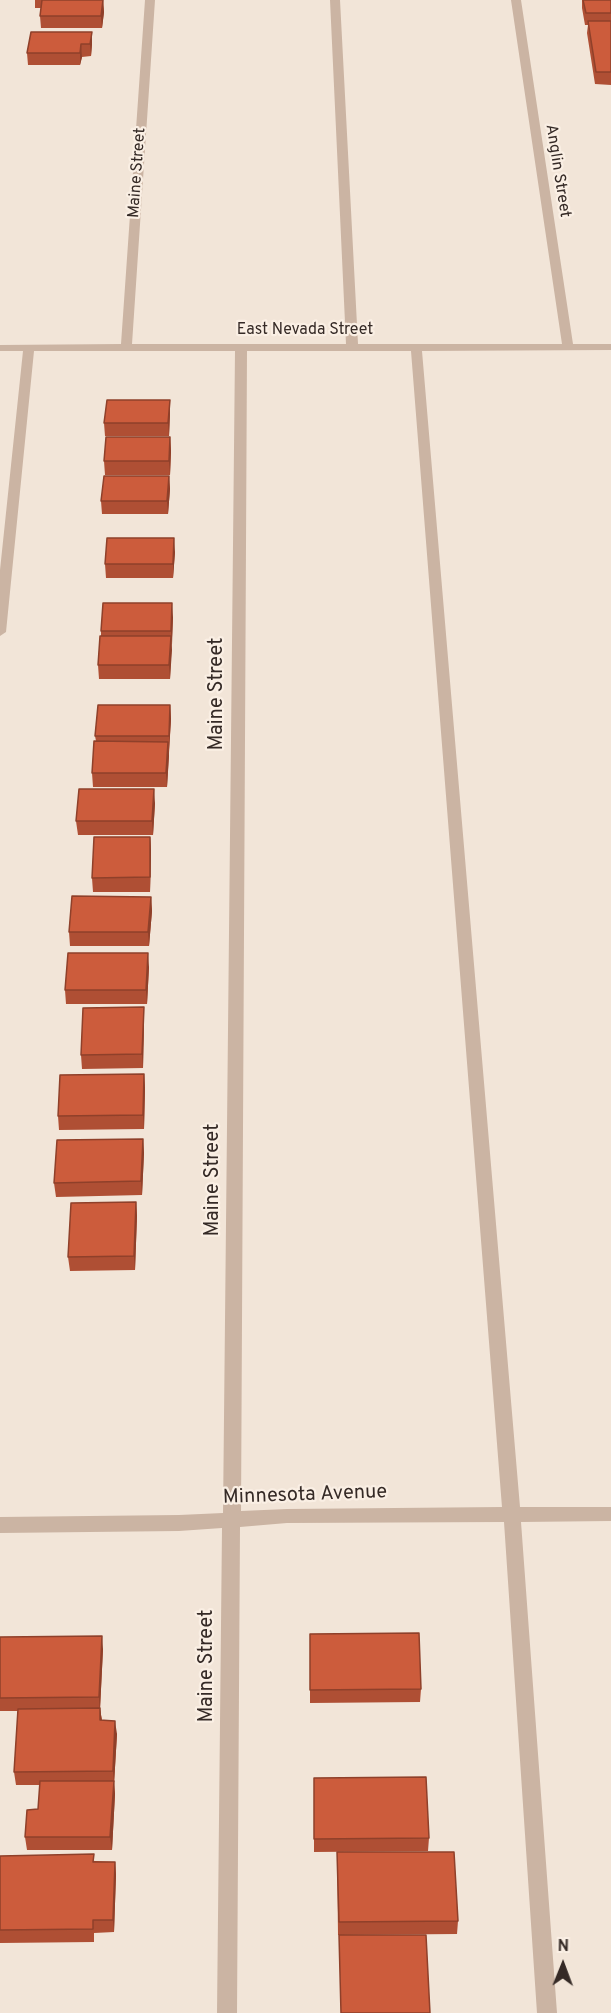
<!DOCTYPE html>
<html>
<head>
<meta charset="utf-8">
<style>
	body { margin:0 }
	#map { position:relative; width:611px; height:2013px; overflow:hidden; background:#f2e5d8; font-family:Overpass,sans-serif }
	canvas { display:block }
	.north { position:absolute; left:533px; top:1935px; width:60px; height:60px; -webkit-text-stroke:4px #faefe4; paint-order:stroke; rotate:1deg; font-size:16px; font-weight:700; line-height:24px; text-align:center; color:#352a26 }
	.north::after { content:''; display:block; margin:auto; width:21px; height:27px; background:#352a26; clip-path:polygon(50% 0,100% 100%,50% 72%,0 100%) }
</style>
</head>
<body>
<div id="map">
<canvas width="611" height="2013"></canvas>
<div class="north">N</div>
</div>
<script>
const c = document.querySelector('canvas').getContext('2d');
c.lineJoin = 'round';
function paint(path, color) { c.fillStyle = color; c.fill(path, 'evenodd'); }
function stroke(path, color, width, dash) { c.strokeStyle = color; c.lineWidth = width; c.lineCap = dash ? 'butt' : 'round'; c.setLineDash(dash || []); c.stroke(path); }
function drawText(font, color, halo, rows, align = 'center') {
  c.font = font + ' Overpass,sans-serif'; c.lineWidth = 4.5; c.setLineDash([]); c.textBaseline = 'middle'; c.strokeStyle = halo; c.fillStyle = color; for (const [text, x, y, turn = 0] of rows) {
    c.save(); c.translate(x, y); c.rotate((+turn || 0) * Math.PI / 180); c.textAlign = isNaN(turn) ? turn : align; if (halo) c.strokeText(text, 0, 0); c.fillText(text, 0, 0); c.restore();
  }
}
const minor = new Path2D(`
	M145,0H155L132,344H346L330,0H340L358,344H562L511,0H521L573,344H611V350L422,351L520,1507H611V1521L521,1522L557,2013H537L504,1522L287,1523L240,1527L237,2013H217L222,1528L179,1531L0,1533V1517L179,1515L223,1513L235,351H34L6,632L0,636V570L23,351H0V345L121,344ZM247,351H411L502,1507L287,1509L241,1511Z`);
const wall = new Path2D(`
	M35,0H103L104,12L102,28H41L40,16L41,8H35Z
	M582,0H611V85L595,84L587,33L588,25H585L582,8Z
	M31,32L92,44L91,56L82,57L80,65H28L27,53Z
	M170,400V413L169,436H105L104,423Z
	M170,437L171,451L170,475H105L104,461Z
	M169,476L170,489L168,514H102L101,501Z
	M175,552L173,578H106L105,564Z
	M173,617L170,679H99L98,665L101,636V631Z
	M170,705L171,719L167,787H93L92,773L96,741L95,736Z
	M155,803L153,835H78L76,821Z
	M150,837L151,851L150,892H93L92,878Z
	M151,897L152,911L149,946H70L69,932Z
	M149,967L147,1004H66L65,990Z
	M144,1007V1021L143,1068L82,1069L81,1055Z
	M144,1074L145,1088L144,1129L59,1130L58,1116Z
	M143,1139L144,1153L142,1195L56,1197L54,1183Z
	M136,1202L137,1216L135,1270L70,1271L68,1257Z
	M310,1634L421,1689L420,1702L310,1703Z
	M0,1637L103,1649L100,1709L102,1720L117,1734L114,1784L115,1794L112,1850H27L25,1837L38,1809L40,1785H16L14,1772L18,1711H0Z
	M314,1778L429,1838L428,1851L314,1852Z
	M337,1852L458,1921L457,1934L338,1935Z
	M0,1856L115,1862L116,1875L114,1932L94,1933V1942L0,1943Z`);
const shadedWall = new Path2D(`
	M103,0L104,12L102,28L101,16Z
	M92,32V44L91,56L90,44Z
	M81,44L82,57L80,65V53Z
	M170,400V413L169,436L168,423Z
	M170,437L171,451L170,475L169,461Z
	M169,476L170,489L168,514L167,501Z
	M174,538L175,552L173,578V564Z
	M172,603L173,617L172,645L171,631Z
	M171,636L172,650L170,679L169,665Z
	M170,705L171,719L169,750V736Z
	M168,742L169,756L167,787L166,773Z
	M154,789L155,803L153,835L152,821Z
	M150,837L151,851L150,892Z
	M151,897L152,911L149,946L148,932Z
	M148,953L149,967L147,1004L146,990Z
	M144,1007V1021L143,1068L142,1054Z
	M144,1074L145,1088L144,1129L143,1115Z
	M143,1139L144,1153L142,1195L141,1181Z
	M136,1202L137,1216L135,1270L134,1256Z
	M102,1636L103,1649L100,1709L102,1721L100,1720L99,1697Z
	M115,1721L117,1734L114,1784L113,1771Z
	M114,1781L115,1794L112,1850L110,1837Z
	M115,1862L116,1875L114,1932L113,1920Z`);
const building = new Path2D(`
	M42,0H103L101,16H40Z
	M583,0H611V13H586Z
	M588,21H611V72H596Z
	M31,32H92L90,44H81L80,53H27Z
	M107,400H170L168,423H104Z
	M106,437H170L169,461H104Z
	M104,476H169L167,501H101Z
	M107,538H174L173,564H105Z
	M103,603H172L171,631H101Z
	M100,636H171L169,665H98Z
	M98,705H170L169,736H95Z
	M94,741L168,742L166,773H92Z
	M79,789H154L152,821H76Z
	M94,837H150V877L92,878Z
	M72,896L151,897L148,932H69Z
	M68,953H148L146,990H65Z
	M144,1007L142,1054L81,1055L83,1008Z
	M144,1074L143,1115L58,1116L60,1075Z
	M143,1139L141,1181L54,1183L57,1140Z
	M136,1202L134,1256L68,1257L71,1203Z
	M419,1633L421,1689L310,1690V1634Z
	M102,1636L99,1697L0,1698V1637Z
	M100,1708V1720L115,1721L113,1771L14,1772L18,1709Z
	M426,1777L429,1838L314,1839V1778Z
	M40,1781H114L110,1837H25L27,1810L38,1809Z
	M337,1852H454L458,1921L339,1922Z
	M94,1854L93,1862H115L113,1920H93V1929L0,1930V1856Z
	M339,1935H426L430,2013H341Z`);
const farStreetnames = [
	["Anglin Street",557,171,81],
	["Maine Street",138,173,-86],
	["East Nevada Street",305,331]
];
const streetNames = [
	["Maine Street",218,694,-90],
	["Maine Street",214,1180,-90],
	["Minnesota Avenue",305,1496,-2],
	["Maine Street",208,1666,-90]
];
paint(minor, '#cbb4a3');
paint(wall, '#af4f34');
paint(shadedWall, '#8f402a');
paint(building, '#cc5c3c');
stroke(building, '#8f402a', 1.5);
drawText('16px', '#352a26', '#faefe4', farStreetnames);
drawText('20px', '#352a26', '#faefe4', streetNames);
</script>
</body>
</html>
